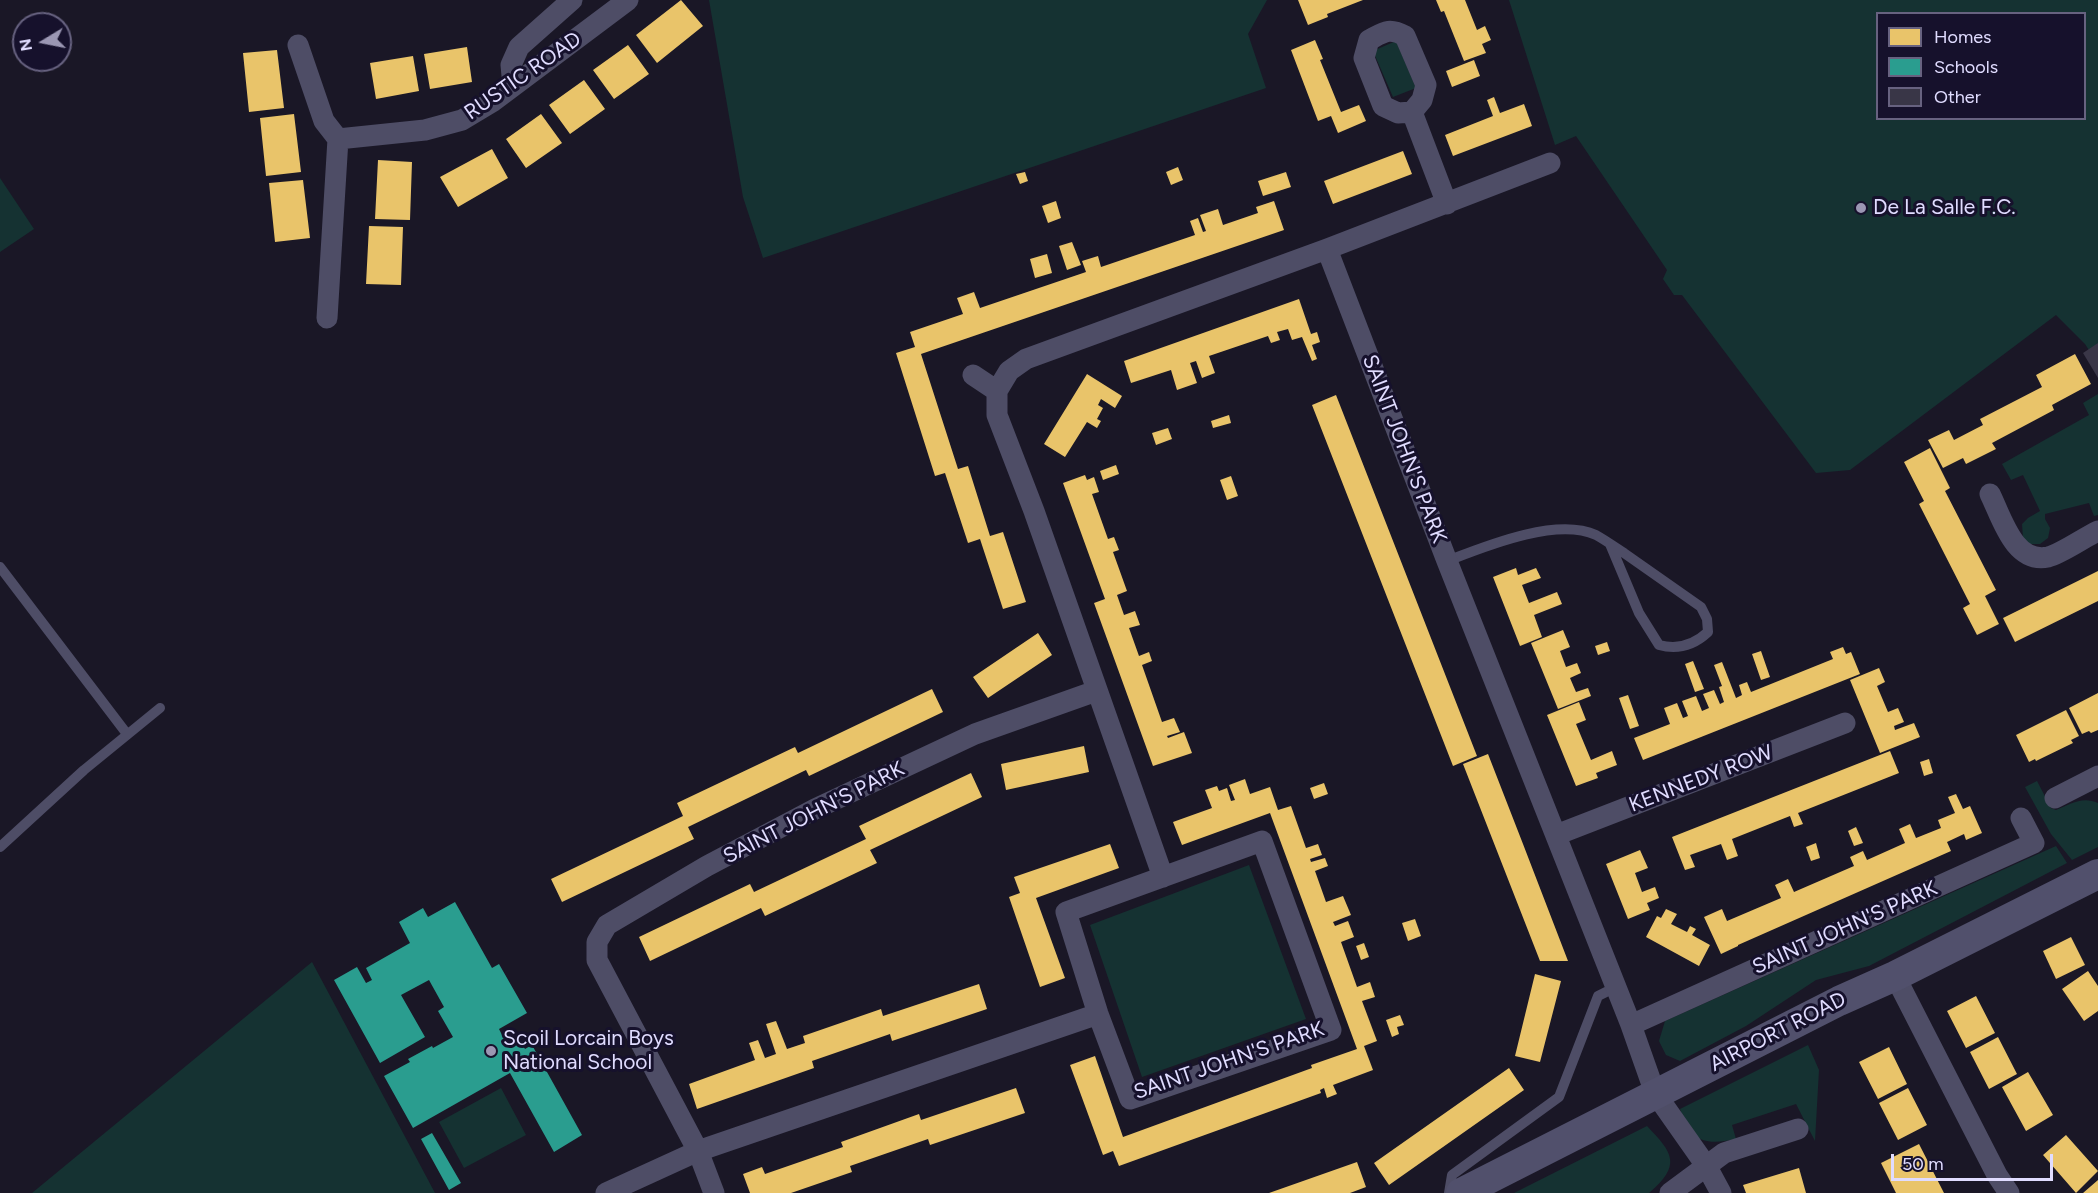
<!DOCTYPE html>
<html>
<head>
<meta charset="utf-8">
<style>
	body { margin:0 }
	#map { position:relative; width:2098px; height:1193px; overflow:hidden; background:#1a1726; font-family:Figtree,sans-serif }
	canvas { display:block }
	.legend { position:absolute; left:1876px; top:12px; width:210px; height:108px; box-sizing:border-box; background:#16112c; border:2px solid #676280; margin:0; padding:8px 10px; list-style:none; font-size:18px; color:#e0dcff }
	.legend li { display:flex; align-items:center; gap:12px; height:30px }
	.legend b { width:30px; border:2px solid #676280 }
	.north { position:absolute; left:12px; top:12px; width:60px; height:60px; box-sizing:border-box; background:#16112c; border:2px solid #676280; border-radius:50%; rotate:260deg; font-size:16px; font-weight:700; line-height:24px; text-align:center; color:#e0dcff }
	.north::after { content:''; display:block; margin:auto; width:21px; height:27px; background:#9b97b3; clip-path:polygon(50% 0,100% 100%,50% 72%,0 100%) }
	.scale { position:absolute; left:1891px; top:1154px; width:162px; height:27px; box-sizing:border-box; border:3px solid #e0dcff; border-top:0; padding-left:8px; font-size:18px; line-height:21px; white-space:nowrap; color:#e0dcff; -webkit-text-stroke:4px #16112c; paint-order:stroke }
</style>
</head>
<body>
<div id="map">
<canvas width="2098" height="1193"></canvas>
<ul class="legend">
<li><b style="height:16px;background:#e9c46a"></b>Homes</li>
<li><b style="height:16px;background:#2a9d8f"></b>Schools</li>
<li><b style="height:16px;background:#393647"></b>Other</li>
</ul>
<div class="north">N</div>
<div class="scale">50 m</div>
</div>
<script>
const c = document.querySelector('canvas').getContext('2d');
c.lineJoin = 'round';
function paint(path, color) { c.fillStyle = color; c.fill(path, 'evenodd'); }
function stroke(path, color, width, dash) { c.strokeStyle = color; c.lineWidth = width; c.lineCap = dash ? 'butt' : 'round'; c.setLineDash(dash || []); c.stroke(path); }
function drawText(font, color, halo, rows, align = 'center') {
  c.font = font + ' Figtree,sans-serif'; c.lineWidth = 6; c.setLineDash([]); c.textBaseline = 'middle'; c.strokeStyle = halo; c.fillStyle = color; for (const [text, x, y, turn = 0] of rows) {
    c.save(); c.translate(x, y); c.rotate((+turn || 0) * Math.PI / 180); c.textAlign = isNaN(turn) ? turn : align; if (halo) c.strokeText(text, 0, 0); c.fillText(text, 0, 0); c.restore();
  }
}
const green = new Path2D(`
	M709,0H1267L1248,34L1266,88L763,258L743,197Z
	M1509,0H2098V364L2085,344L2056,315L1850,470L1816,473L1682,295H1674L1663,279L1667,270L1576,136L1555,145ZM1878,14H2084V118H1878Z
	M1396,41L1416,88L1393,97L1373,51Z
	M0,178L34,229L0,252Z
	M2098,394V515L2094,516L2089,503L2045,514V519L2050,528L2048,538L2040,544H2030L2023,538L2022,524L2028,518L2040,511L2023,475L2011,480L2002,464L2089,415L2083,403Z
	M2037,781L2051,808L2056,810C2071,804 2082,796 2098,803V847L2072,860L2051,834L2025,787Z
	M2056,846L2067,863L1869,966L1816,980L1746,1026L1680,1061L1666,1055L1659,1041L1665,1021Z
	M1249,865L1306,1019L1142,1077L1090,925Z
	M312,962L435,1193H32Z
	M1808,1045L1819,1070L1815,1141L1796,1104L1732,1125L1736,1139C1704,1146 1690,1141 1680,1109Z
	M501,1088L526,1135L464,1168L439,1122Z
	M1647,1126C1673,1153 1682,1165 1649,1193H1514Z`);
const homes = new Path2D(`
	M681,0L703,26L657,63L636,35Z
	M1298,0H1363L1327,14L1328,17L1308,25Z
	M1436,0H1465L1477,30L1485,26L1491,40L1482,44L1486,53L1464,61L1444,11L1441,12Z
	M1315,40L1323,59L1320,60L1341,112L1359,105L1366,121L1338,133L1331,116L1318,121L1291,50Z
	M628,45L649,74L614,99L593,70Z
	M467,47L472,82L430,89L424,54Z
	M277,50L284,108L249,112L243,53Z
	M413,56L419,91L376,99L370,63Z
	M1474,60L1480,76L1452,87L1446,71Z
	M584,80L605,109L570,134L549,105Z
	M1494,97L1500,113L1524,104L1532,126L1453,156L1445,135L1493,116L1487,100Z
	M294,114L301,172L266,176L260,118Z
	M541,114L562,143L526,168L506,139Z
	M492,149L508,178L458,207L440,177Z
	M1403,151L1412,174L1333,204L1324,181Z
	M378,160L412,162L410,220L375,219Z
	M1178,167L1183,180L1171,185L1166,172Z
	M1025,172L1028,181L1020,184L1016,174Z
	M1286,172L1291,187L1263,196L1258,181Z
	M303,180L310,238L275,242L269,183Z
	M1056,201L1061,218L1048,223L1042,206Z
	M1274,201L1284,230L921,354L958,469L968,466L990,536L1003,532L1026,602L1003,609L980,539L968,543L945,473L935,476L896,353L915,347L910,332L963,314L957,298L974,292L980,308L1086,272L1082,261L1098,256L1101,267L1195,235L1190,221L1198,218L1203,232L1206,231L1200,215L1218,209L1223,225L1258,213L1256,207Z
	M369,226L403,227L401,285L366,284Z
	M1072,242L1081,265L1067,270L1059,246Z
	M1047,254L1052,273L1035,278L1030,259Z
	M1299,299L1311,334L1317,332L1320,342L1312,345L1317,359L1312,361L1302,337L1292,340L1288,329L1277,332L1280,340L1271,343L1268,336L1209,356L1215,373L1202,378L1196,361L1190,363L1197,383L1177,390L1171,370L1131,383L1124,361Z
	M2075,354L2091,384L2052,405L2054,410L1992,443L1996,449L1966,464L1963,458L1943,468L1928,440L1949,430L1954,440L1983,425L1980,419L2042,387L2036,375Z
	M1087,374L1122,396L1115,408L1101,399L1098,405L1103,408L1097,419L1101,421L1097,428L1087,422L1065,457L1044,444Z
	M1336,395L1477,756L1453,766L1312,405Z
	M1229,415L1231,423L1213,428L1211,421Z
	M1168,428L1172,439L1156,445L1152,433Z
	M1930,448L1950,488L1945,491L1996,590L1985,596L1999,624L1977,635L1963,608L1970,604L1919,504L1924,501L1904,462Z
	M1116,465L1119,474L1103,480L1100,471Z
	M1085,475L1087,480L1094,477L1099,492L1092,494L1108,539L1114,537L1119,550L1113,552L1127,591L1117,595L1124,615L1135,611L1140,625L1129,628L1139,656L1149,652L1152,661L1142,665L1162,722L1174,718L1180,732L1167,736L1168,738L1184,732L1192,753L1153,766L1094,603L1105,599L1063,483Z
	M1231,476L1238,496L1227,500L1220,480Z
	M1516,568L1518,575L1536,568L1541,578L1522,585L1529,603L1557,592L1562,604L1534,615L1542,637L1520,646L1493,577Z
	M2098,571V601L2015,642L2003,618Z
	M1563,630L1570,647L1560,651L1566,667L1577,663L1581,673L1570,678L1576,692L1588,688L1591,696L1558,709L1531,643Z
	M1038,633L1052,655L988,698L973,677Z
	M1607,642L1610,651L1598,655L1595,646Z
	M1843,647L1846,654L1851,652L1860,674L1643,760L1634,738L1670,724L1664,708L1677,703L1683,718L1688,716L1682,701L1696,696L1702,711L1709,708L1703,694L1714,690L1720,704L1724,702L1719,687L1722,686L1714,665L1722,662L1736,698L1742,695L1739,685L1747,682L1751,692L1833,659L1830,652Z
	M1761,651L1770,677L1761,680L1752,654Z
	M1693,661L1704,689L1695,692L1685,664Z
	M1879,668L1885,682L1877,686L1888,712L1898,708L1904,722L1894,726L1895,730L1914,723L1920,737L1880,753L1850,680Z
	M932,689L943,712L809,776L806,770L688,827L694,839L562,902L551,879L683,816L677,803L795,747L798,753Z
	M2098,693V730L2091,733L2089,731L2082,734L2069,708Z
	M1628,695L1639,726L1630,729L1619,698Z
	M1579,702L1586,720L1576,724L1591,760L1612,751L1617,765L1596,773L1598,778L1576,786L1547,715Z
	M2066,710L2079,736L2071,740L2073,743L2036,761L2035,759L2029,762L2016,735Z
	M1084,746L1089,772L1006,790L1001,764Z
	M1890,751L1899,773L1798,813L1803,824L1794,827L1790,816L1732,839L1738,856L1727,860L1721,844L1690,855L1695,867L1685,870L1672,837Z
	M1488,754L1523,844L1568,961H1540L1463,764Z
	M1929,759L1933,773L1924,776L1920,762Z
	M971,773L982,797L870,850L877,863L765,916L761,908L650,961L639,937L750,884L754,892L866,839L859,826Z
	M1245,779L1250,794L1270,787L1278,810L1291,806L1306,848L1318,844L1322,855L1310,859L1311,862L1325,858L1328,866L1315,871L1326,902L1343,896L1351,915L1333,922L1335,926L1348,921L1354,937L1341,942L1357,987L1370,982L1375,997L1362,1001L1377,1041L1364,1046L1373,1070L1333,1085L1337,1094L1327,1098L1324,1088L1320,1090L1321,1093L1119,1166L1113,1151L1103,1155L1070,1065L1095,1056L1123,1137L1312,1068L1311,1065L1357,1049L1270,813L1182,845L1173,822L1212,808L1205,790L1217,786L1219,791L1227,788L1231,801L1235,800L1229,785Z
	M1324,783L1328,794L1314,799L1310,788Z
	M1956,794L1963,809L1970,806L1982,833L1966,840L1964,834L1947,842L1951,851L1738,945V946L1721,954L1704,917L1722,909L1727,921L1781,898L1775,885L1788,879L1794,892L1854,866L1850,857L1863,851L1867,860L1905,843L1899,829L1910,824L1916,838L1941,828L1938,820L1955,813L1948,797Z
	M1856,827L1863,843L1854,846L1848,831Z
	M1816,843L1820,858L1811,861L1806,847Z
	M1110,844L1119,868L1036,898L1065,978L1040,987L1009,897L1020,893L1014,877Z
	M1640,850L1648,868L1635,873L1642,892L1655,887L1659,898L1647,903L1650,910L1628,919L1606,864Z
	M1666,909L1677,914L1671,924L1687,932L1690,926L1696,929L1692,935L1710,945L1699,966L1646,937L1657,916L1661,918Z
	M1415,919L1421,936L1408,941L1402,923Z
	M2071,937L2085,965L2056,979L2043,951Z
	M1364,943L1369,957L1361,960L1356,946Z
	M2088,971L2098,986V1011L2084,1021L2062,989Z
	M1535,974L1561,981L1540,1062L1515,1056Z
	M979,984L987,1009L892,1041L890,1034L812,1061L814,1068L697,1109L689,1084L755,1060L749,1043L758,1040L765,1058L776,1054L766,1024L776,1021L787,1049L805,1043L803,1036L881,1009L883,1016Z
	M1976,996L1995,1033L1966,1048L1947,1011Z
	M1400,1015L1404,1025L1397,1027L1399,1034L1392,1037L1386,1020Z
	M1998,1037L2017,1074L1989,1089L1970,1052Z
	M1889,1047L1907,1084L1878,1099L1859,1062Z
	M1509,1068L1524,1090L1389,1185L1374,1163Z
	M2028,1072L2053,1115L2026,1131L2002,1087Z
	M1016,1088L1025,1113L930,1145L928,1139L850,1166L852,1172L791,1193H750L743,1174L762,1167L765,1174L843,1147L841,1142L919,1114L921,1120Z
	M1908,1088L1927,1125L1898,1140L1879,1103Z
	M2066,1135L2098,1171L2076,1193L2043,1155Z
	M1919,1144L1944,1193H1896L1881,1163Z
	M1357,1162L1366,1187L1350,1193H1269Z
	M1799,1168L1806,1193H1746L1743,1185Z
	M2098,1180V1193H2083Z`);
const schools = new Path2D(`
	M455,902L492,968L499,964L527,1013L499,1029L503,1037L514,1031L525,1049L532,1045L582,1135L554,1152L510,1073L413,1128L384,1076L410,1062L408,1059L432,1046L433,1048L453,1037L438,1011L444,1007L429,980L401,995L425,1037L380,1063L334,980L357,967L366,983L372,980L366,968L410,943L399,922L423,908L428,917Z
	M432,1133L461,1183L449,1190L421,1139Z`);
const building = new Path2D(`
	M2098,343V378L2083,353Z`);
const lane = new Path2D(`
	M1447,561C1486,546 1556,517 1596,535C1605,540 1615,547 1624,553L1701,607L1707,619L1708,632C1694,645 1677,650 1659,645L1639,613L1610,544
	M0,567L127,734
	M0,847L84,770L160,708
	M1449,1193L1452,1175L1559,1097L1598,996L1616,987`);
const street = new Path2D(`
	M298,45L324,121L338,139L327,318
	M513,86L511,65L519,47L572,0
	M1412,112L1422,100L1426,85L1405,36C1389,27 1384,32 1369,40L1364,58L1383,106L1398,113L1412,112L1447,204
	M338,139L425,130L462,120L492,102L628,0
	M1327,249L1447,561L1631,1025L1655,1093L1707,1167L1721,1193
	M973,375L997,391V415L1034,511L1163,877
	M997,391L1009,371L1026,359L1327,249L1550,163
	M1990,494C2002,518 2014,564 2048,557C2061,554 2085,537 2098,531
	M2055,798L2098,776
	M1556,835L1845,723
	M1262,841L1331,1030L1130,1099L1098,1014L1066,912Z
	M1895,976L1997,1175L2009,1193
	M1631,1025L2034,843L2021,818
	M606,1193L698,1151L1098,1014
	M714,1193L698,1151L597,960V942L607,925L707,866L815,809L975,734L1096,691
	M1670,1193L1724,1153L1798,1129`);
const secondary = new Path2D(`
	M1461,1193L1839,1001L1895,976L2098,874`);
const markers = [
	[1861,208,6,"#9b97b3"],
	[491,1051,6,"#9b97b3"]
];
const streetNames = [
	["RUSTIC ROAD",523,76,-35],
	["SAINT JOHN'S PARK",1404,449,69],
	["KENNEDY ROW",1701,779,-21],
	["SAINT JOHN'S PARK",814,813,-27],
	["SAINT JOHN'S PARK",1845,928,-24],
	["AIRPORT ROAD",1778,1032,-27],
	["SAINT JOHN'S PARK",1229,1061,-19]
];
const poiNames = [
	["De La Salle F.C.",1873,208],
	["Scoil Lorcain Boys",503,1039],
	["National School",503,1063]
];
paint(green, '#153232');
paint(homes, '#e9c46a');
paint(schools, '#2a9d8f');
paint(building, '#393647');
stroke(lane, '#4e4d66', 10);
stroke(street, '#4e4d66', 21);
stroke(secondary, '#51506c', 30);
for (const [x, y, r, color] of markers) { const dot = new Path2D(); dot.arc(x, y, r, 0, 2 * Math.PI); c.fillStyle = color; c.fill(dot); stroke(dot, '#16112c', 2); }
drawText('21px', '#e0dcff', '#16112c', streetNames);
drawText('21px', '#e0dcff', '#16112c', poiNames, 'left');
</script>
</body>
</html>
